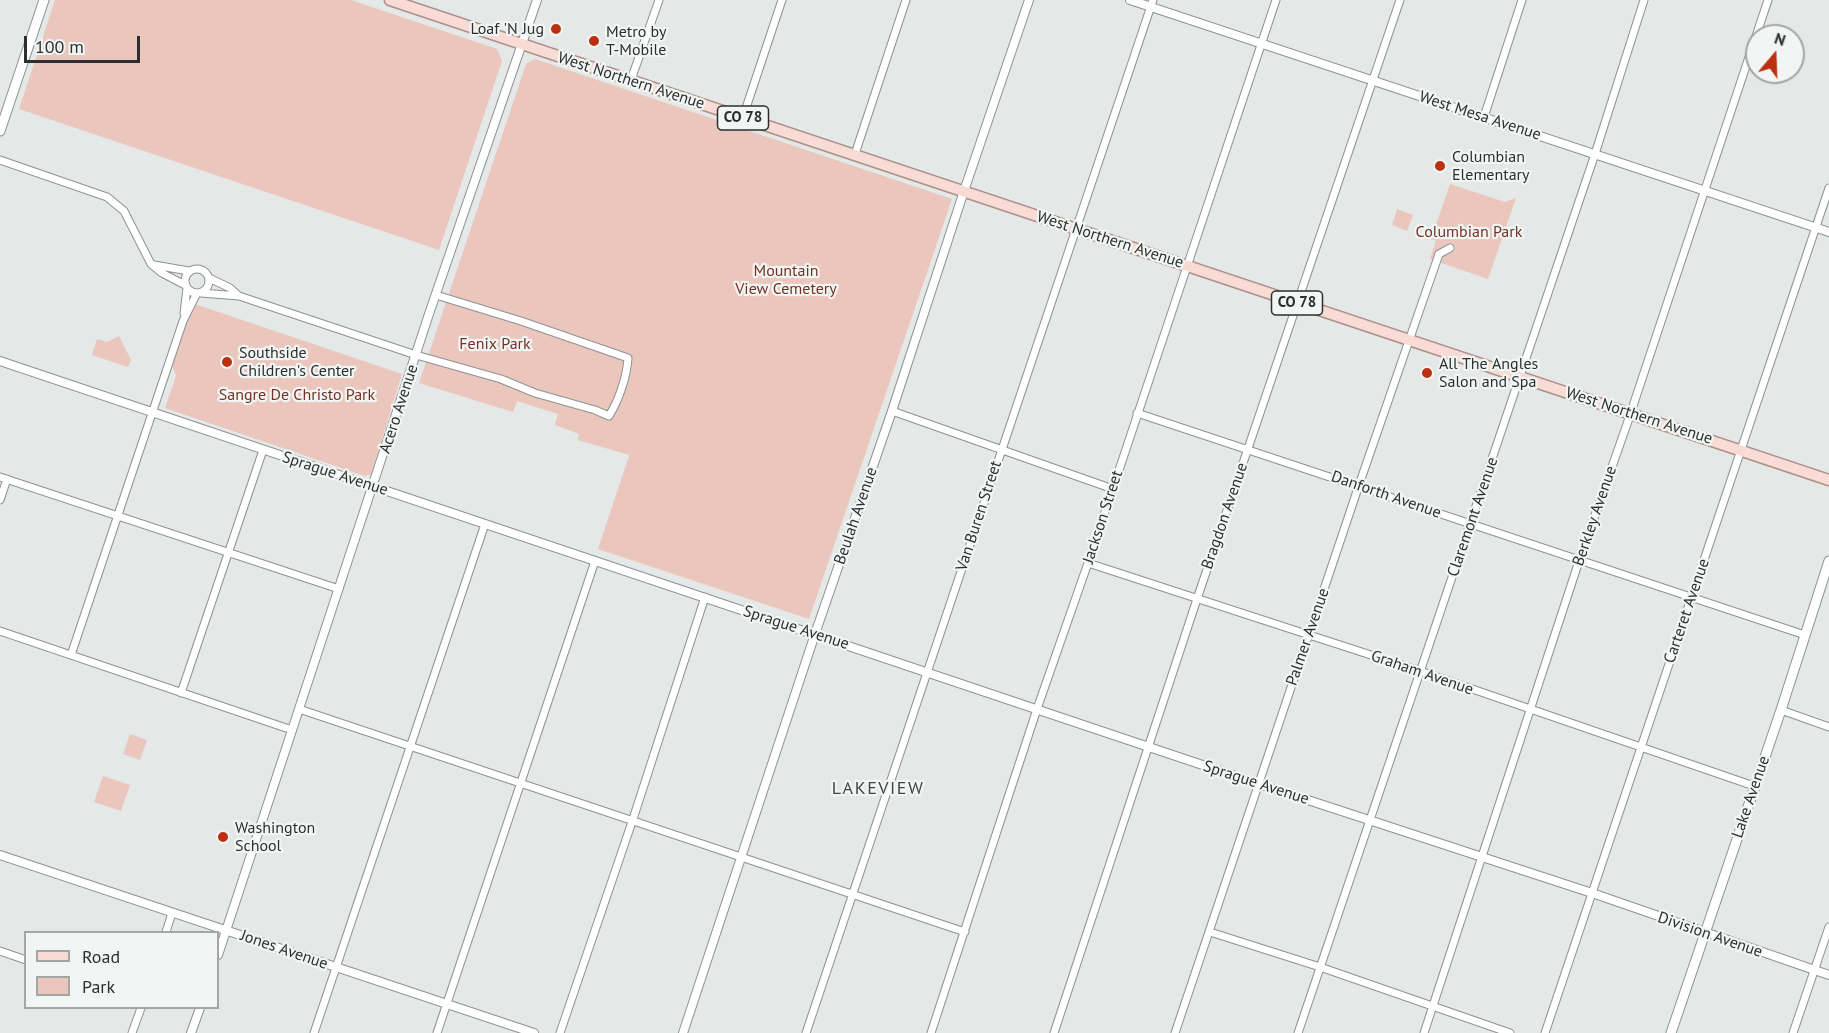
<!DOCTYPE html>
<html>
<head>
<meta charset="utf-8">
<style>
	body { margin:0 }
	#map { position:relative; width:1829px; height:1033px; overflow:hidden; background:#e4e8e7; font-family:"PT Sans",sans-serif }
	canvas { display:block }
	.legend { position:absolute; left:24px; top:931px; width:195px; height:78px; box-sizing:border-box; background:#f1f6f4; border:2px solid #a3a6a5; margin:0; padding:8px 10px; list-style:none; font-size:18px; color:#2d2f2e }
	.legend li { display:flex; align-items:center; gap:12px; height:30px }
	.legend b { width:30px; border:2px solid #a3a6a5 }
	.north { position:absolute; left:1745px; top:24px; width:60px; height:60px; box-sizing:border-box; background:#f1f6f4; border:2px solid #a3a6a5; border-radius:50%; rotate:19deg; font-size:16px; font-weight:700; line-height:24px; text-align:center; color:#2d2f2e }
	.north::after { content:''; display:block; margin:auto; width:21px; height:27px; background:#bb3012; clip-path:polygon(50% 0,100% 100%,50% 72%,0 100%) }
	.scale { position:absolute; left:24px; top:36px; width:116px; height:27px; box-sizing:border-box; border:3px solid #2d2f2e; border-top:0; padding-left:8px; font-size:18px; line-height:21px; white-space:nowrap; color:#2d2f2e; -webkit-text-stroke:4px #f1f6f4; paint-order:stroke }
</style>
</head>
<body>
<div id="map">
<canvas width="1829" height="1033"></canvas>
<ul class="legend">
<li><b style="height:8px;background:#f7dbd4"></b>Road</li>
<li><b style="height:16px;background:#ebc6bd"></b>Park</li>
</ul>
<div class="north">N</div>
<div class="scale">100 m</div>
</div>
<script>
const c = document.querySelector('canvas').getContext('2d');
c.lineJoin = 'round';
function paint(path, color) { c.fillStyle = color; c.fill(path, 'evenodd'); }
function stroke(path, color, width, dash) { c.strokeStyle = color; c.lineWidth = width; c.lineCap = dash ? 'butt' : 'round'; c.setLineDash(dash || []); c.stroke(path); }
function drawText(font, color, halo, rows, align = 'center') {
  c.font = font + ' "PT Sans",sans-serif'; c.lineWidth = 4.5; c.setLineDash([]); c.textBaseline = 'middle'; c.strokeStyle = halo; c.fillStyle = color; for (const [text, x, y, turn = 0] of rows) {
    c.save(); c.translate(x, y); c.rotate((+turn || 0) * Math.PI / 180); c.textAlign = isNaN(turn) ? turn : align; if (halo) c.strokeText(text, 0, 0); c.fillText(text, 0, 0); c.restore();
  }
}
const green = new Path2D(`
	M55,0H351L497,49L502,61L439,250L19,109Z
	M535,59L952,199L809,619L598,549L631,450L629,455L578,440L579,434L555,425L558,414L517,401L513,412L419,383L526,64Z
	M1450,184L1505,202L1516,198L1488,279L1430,259L1436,241L1431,239Z
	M1397,209L1413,215L1407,231L1392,225Z
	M186,301L402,374L371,474L365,476L165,408L176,376L169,357Z
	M119,336L131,360L128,367L92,355L97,339L107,342Z
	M130,734L147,740L140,760L123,754Z
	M103,776L130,785L121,811L94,802Z`);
const minor = new Path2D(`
	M631,80L659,0
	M743,117L782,0
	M1484,117L1522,0
	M855,154L906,0
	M0,160L107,197L124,211L151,264L162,273L185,285
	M154,265L189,271
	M185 281a12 12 0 1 1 24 0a12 12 0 1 1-24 0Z
	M209,278L230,288L239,296
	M201,293L239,296L416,355L501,379L535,393L595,410L609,416C619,400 627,376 628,358L521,321L436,295
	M184,313L187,288
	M892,411L1113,489
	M1137,413L1805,635
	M0,477L339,589
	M0,500L7,479
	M1088,563L1420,671L1754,786
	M0,631L292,730
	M71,655L183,321L197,293
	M181,693L263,450
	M299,709L965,932
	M1781,710L1829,727
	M166,932L172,913
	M1210,932L1320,967L1510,1033
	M0,951L26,960
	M132,1033L141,1008
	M314,1033L485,524
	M437,1033L595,561
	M560,1033L633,819L705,597
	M806,1033L1153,0
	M931,1033L1037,709L1088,563L1276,0
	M1054,1033L1197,599L1400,0
	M1175,1033L1359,485L1439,254L1450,248
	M1298,1033L1595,154L1644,0
	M1424,1033L1579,561L1627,424L1768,0
	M1545,1033L1829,188
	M1793,1033L1829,927`);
const tertiary = new Path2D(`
	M1130,0L1829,232
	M0,361L1259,784L1592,893L1829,975
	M0,855L534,1033
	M218,955L429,314L537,0
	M191,1033L200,1008
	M683,1033L815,634L892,411L964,191L1029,0`);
const secondary = new Path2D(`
	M0,131L44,0
	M1671,1033L1781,710L1829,561`);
const primary = new Path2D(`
	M390,0L1829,480`);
const markers = [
	[556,29,6,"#bb3012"],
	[594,41,6,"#bb3012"],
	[1440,166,6,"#bb3012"],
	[227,362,6,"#bb3012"],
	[1427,373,6,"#bb3012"],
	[223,837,6,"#bb3012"]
];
const shields = [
	[743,118,51],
	[1297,303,51]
];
const shieldNames = [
	["CO 78",743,118],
	["CO 78",1297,303]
];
const poiNames = [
	["Loaf 'N Jug",544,29,"right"],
	["Metro by",606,32],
	["T-Mobile",606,50],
	["Columbian",1452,157],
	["Elementary",1452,175],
	["Southside",239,353],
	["Children's Center",239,371],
	["All The Angles",1439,364],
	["Salon and Spa",1439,382],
	["Washington",235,828],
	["School",235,846]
];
const streetNames = [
	["West Northern Avenue",631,81,18],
	["West Mesa Avenue",1480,116,18],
	["West Northern Avenue",1110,240,18],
	["Acero Avenue",399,409,-72],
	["West Northern Avenue",1639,416,18],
	["Sprague Avenue",335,474,18],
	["Danforth Avenue",1386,495,19],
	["Beulah Avenue",856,516,-71],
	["Van Buren Street",979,516,-72],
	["Bragdon Avenue",1225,516,-71],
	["Berkley Avenue",1595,516,-71],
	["Jackson Street",1103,517,-72],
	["Claremont Avenue",1473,517,-71],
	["Carteret Avenue",1687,611,-71],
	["Sprague Avenue",796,628,18],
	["Palmer Avenue",1308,637,-71],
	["Graham Avenue",1422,673,19],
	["Sprague Avenue",1256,783,18],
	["Lake Avenue",1751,797,-71],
	["Division Avenue",1710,935,19],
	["Jones Avenue",284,950,19]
];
const parkNames = [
	["Columbian Park",1469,232],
	["Mountain",786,271],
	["View Cemetery",786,289],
	["Fenix Park",495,344],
	["Sangre De Christo Park",297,395]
];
const neighbourhoodNames = [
	["LAKEVIEW",878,789]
];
paint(green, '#ebc6bd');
stroke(minor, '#8d9291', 9);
stroke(tertiary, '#8d9291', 10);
stroke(secondary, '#8d9291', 11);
stroke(primary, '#ad8f88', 13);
stroke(minor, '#fff', 7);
stroke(tertiary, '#fff', 8);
stroke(secondary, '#fff', 9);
stroke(primary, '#f7dbd4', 10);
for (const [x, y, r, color] of markers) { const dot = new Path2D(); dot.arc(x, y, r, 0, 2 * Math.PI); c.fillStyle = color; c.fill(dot); stroke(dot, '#f1f6f4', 2); }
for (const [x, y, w] of shields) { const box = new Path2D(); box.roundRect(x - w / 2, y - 12, w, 24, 4.5); c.fillStyle = '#f1f6f4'; c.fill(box); stroke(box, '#2d2f2e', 1.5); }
drawText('bold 15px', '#2d2f2e', null, shieldNames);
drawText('16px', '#2d2f2e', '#f1f6f4', poiNames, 'left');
drawText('16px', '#2d2f2e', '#f1f6f4', streetNames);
drawText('16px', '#763123', '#f1f6f4', parkNames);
c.letterSpacing = '1.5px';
drawText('18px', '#414544', '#f1f6f4', neighbourhoodNames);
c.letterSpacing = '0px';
</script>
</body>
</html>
